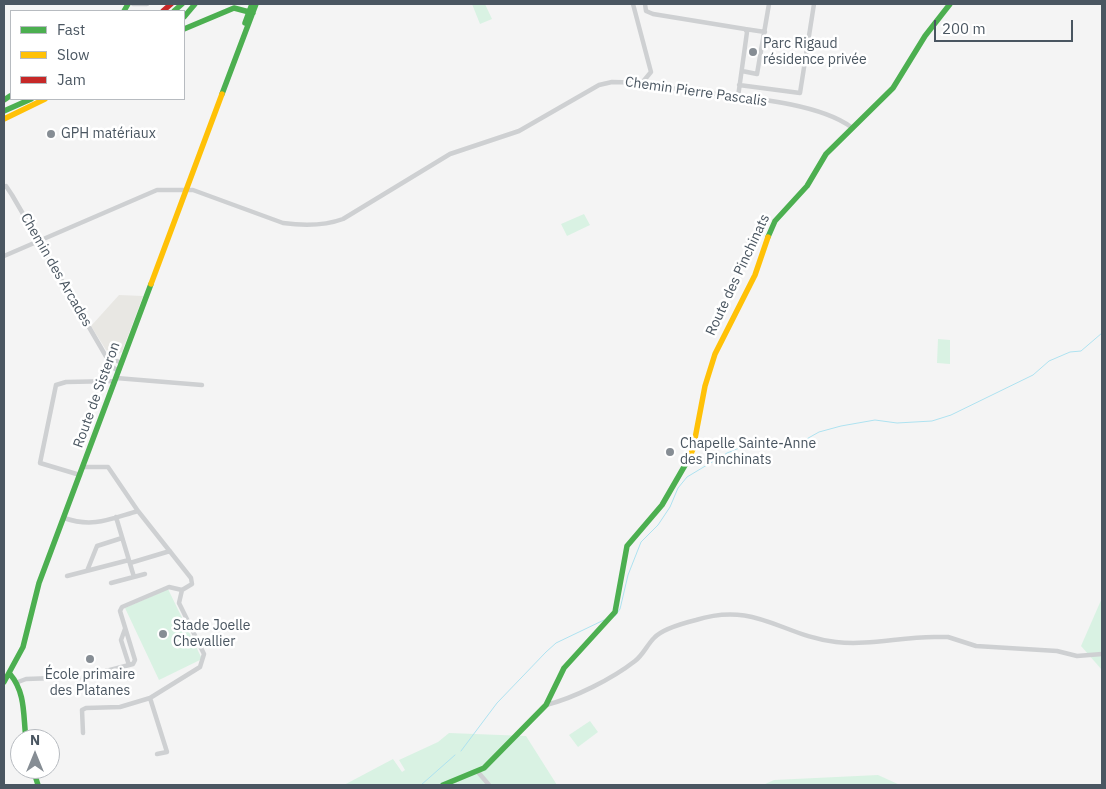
<!DOCTYPE html>
<html>
<head>
<meta charset="utf-8">
<style>
	body { margin:0 }
	#map { position:relative; width:1106px; height:789px; overflow:hidden; background:#f4f4f4; font-family:"IBM Plex Sans",sans-serif }
	canvas { display:block }
	.frame { position:absolute; inset:0; border:5px solid #4a5661; pointer-events:none }
	.legend { position:absolute; left:10px; top:10px; width:175px; height:90px; box-sizing:border-box; background:#fff; border:1px solid #b7bbc0; margin:0; padding:6px 9px; list-style:none; font-size:15px; color:#4a5661 }
	.legend li { display:flex; align-items:center; gap:10px; height:25px }
	.legend b { width:25px; border:1px solid #b7bbc0 }
	.north { position:absolute; left:10px; top:729px; width:50px; height:50px; box-sizing:border-box; background:#fff; border:1px solid #b7bbc0; border-radius:50%; rotate:0deg; font-size:14px; font-weight:700; line-height:20px; text-align:center; color:#4a5661 }
	.north::after { content:''; display:block; margin:auto; width:18px; height:22px; background:#868d94; clip-path:polygon(50% 0,100% 100%,50% 72%,0 100%) }
	.scale { position:absolute; left:934px; top:20px; width:139px; height:22px; box-sizing:border-box; border:2px solid #4a5661; border-top:0; padding-left:6px; font-size:15px; line-height:18px; white-space:nowrap; color:#4a5661; -webkit-text-stroke:4px #fff; paint-order:stroke }
</style>
</head>
<body>
<div id="map">
<canvas width="1106" height="789"></canvas>
<div class="frame"></div>
<ul class="legend">
<li><b style="height:6px;background:#4caf50"></b>Fast</li>
<li><b style="height:6px;background:#ffc107"></b>Slow</li>
<li><b style="height:6px;background:#c62828"></b>Jam</li>
</ul>
<div class="north">N</div>
<div class="scale">200 m</div>
</div>
<script>
const c = document.querySelector('canvas').getContext('2d');
c.lineJoin = 'round';
function paint(path, color) { c.fillStyle = color; c.fill(path, 'evenodd'); }
function stroke(path, color, width, dash) { c.strokeStyle = color; c.lineWidth = width; c.lineCap = dash ? 'butt' : 'round'; c.setLineDash(dash || []); c.stroke(path); }
function drawText(font, color, halo, rows, align = 'center') {
  c.font = font + ' "IBM Plex Sans",sans-serif'; c.lineWidth = 5; c.setLineDash([]); c.textBaseline = 'middle'; c.strokeStyle = halo; c.fillStyle = color; for (const [text, x, y, turn = 0] of rows) {
    c.save(); c.translate(x, y); c.rotate((+turn || 0) * Math.PI / 180); c.textAlign = isNaN(turn) ? turn : align; if (halo) c.strokeText(text, 0, 0); c.fillText(text, 0, 0); c.restore();
  }
}
const commercial = new Path2D(`
	M119,295L143,296L122,352L114,356L106,350L91,326Z`);
const green = new Path2D(`
	M472,4H485L492,19L480,24Z
	M584,214L590,225L567,236L561,224Z
	M938,339L950,340V364L937,363Z
	M168,589L202,659L159,680L125,608Z
	M1102,598V670L1081,646Z
	M590,721L598,732L578,747L569,735Z
	M449,733L526,736L557,785H344L393,759L402,772L405,770L399,760L438,742Z
	M878,775L900,785H763L774,780Z`);
const stream = new Path2D(`
	M615,616L620,609L628,575L641,542L658,525L670,507L678,488L687,477L727,453L742,447L779,446L803,441L819,432L841,426L875,420L897,423L932,421L951,415L1033,375L1049,361L1070,352L1081,351L1102,333
	M461,751L497,703L546,652L556,643L604,620
	M421,785L455,755`);
const street = new Path2D(`
	M133,4H147
	M633,4L651,72L641,84
	M645,4L646,11L653,14L745,29L747,32L738,97
	M745,29L765,32
	M742,71L757,74L769,4
	M739,85L800,93L814,4
	M4,187L6,186L12,195L100,346L112,367L119,371
	M4,256L157,190H193L283,223C304,226 324,226 343,219L450,154L519,131L599,85L612,82C638,82 666,88 692,91C736,97 816,101 851,127
	M107,357L122,363
	M116,378L202,385
	M83,467H108L138,511
	M80,475L40,463L56,385L66,382L115,381
	M116,517L134,577
	M130,563L170,551
	M87,571L97,546L122,538
	M67,576L129,560
	M111,583L145,574
	M125,629L121,640L129,665
	M18,682L26,679L83,677L133,664L135,660L120,611L122,607L169,587L182,590L192,584L191,578L138,511C110,519 93,528 64,518
	M546,705C574,698 612,679 635,661C643,655 647,645 654,638C662,629 684,623 696,620C756,601 782,636 836,642C870,646 904,636 938,637H948L976,646L1057,651L1077,656L1102,654
	M83,733L82,710L86,708L120,707L150,698
	M157,754L167,752L150,698L200,667L204,654L179,603L182,590
	M478,772L489,785`);
const fast = new Path2D(`
	M124,11L128,4
	M174,11L182,4
	M184,17L195,4
	M245,23L252,4
	M184,29L234,8L253,13
	M222,94L256,4
	M4,100L10,96
	M4,111L31,99
	M768,237L775,221L807,186L826,154L893,88L925,36L950,4
	M10,674C26,693 23,716 26,739
	M4,682L23,647L39,583L151,284
	M33,769L38,785
	M443,785L484,768L546,705L564,668L615,612L627,546L662,505L688,460`);
const slow = new Path2D(`
	M4,119L45,99
	M151,284L222,94
	M688,460L693,449L705,386L715,354L755,275L768,237`);
const jam = new Path2D(`
	M163,11L171,4`);
const markers = [
	[753,52,5,"#868d94"],
	[51,134,5,"#868d94"],
	[670,452,5,"#868d94"],
	[163,634,5,"#868d94"],
	[90,659,5,"#868d94"]
];
const poiNames = [
	["Parc Rigaud",763,44],
	["résidence privée",763,60],
	["GPH matériaux",61,134],
	["Chapelle Sainte-Anne",680,444],
	["des Pinchinats",680,460],
	["Stade Joelle",173,626],
	["Chevallier",173,642],
	["École primaire",90,675,"center"],
	["des Platanes",90,691,"center"]
];
const streetNames = [
	["Chemin Pierre Pascalis",696,92,8],
	["Chemin des Arcades",56,270,60],
	["Route des Pinchinats",738,275,-65],
	["Route de Sisteron",97,395,-70]
];
paint(commercial, '#e8e7e3');
paint(green, '#d9f2e3');
stroke(stream, '#aee2f0', 1);
stroke(street, '#ced0d2', 4.5);
stroke(fast, '#4caf50', 5.5);
stroke(slow, '#ffc107', 5.5);
stroke(jam, '#c62828', 5.5);
for (const [x, y, r, color] of markers) { const dot = new Path2D(); dot.arc(x, y, r, 0, 2 * Math.PI); c.fillStyle = color; c.fill(dot); stroke(dot, '#fff', 2); }
drawText('14px', '#4a5661', '#fff', poiNames, 'left');
drawText('14px', '#4a5661', '#fff', streetNames);
</script>
</body>
</html>
